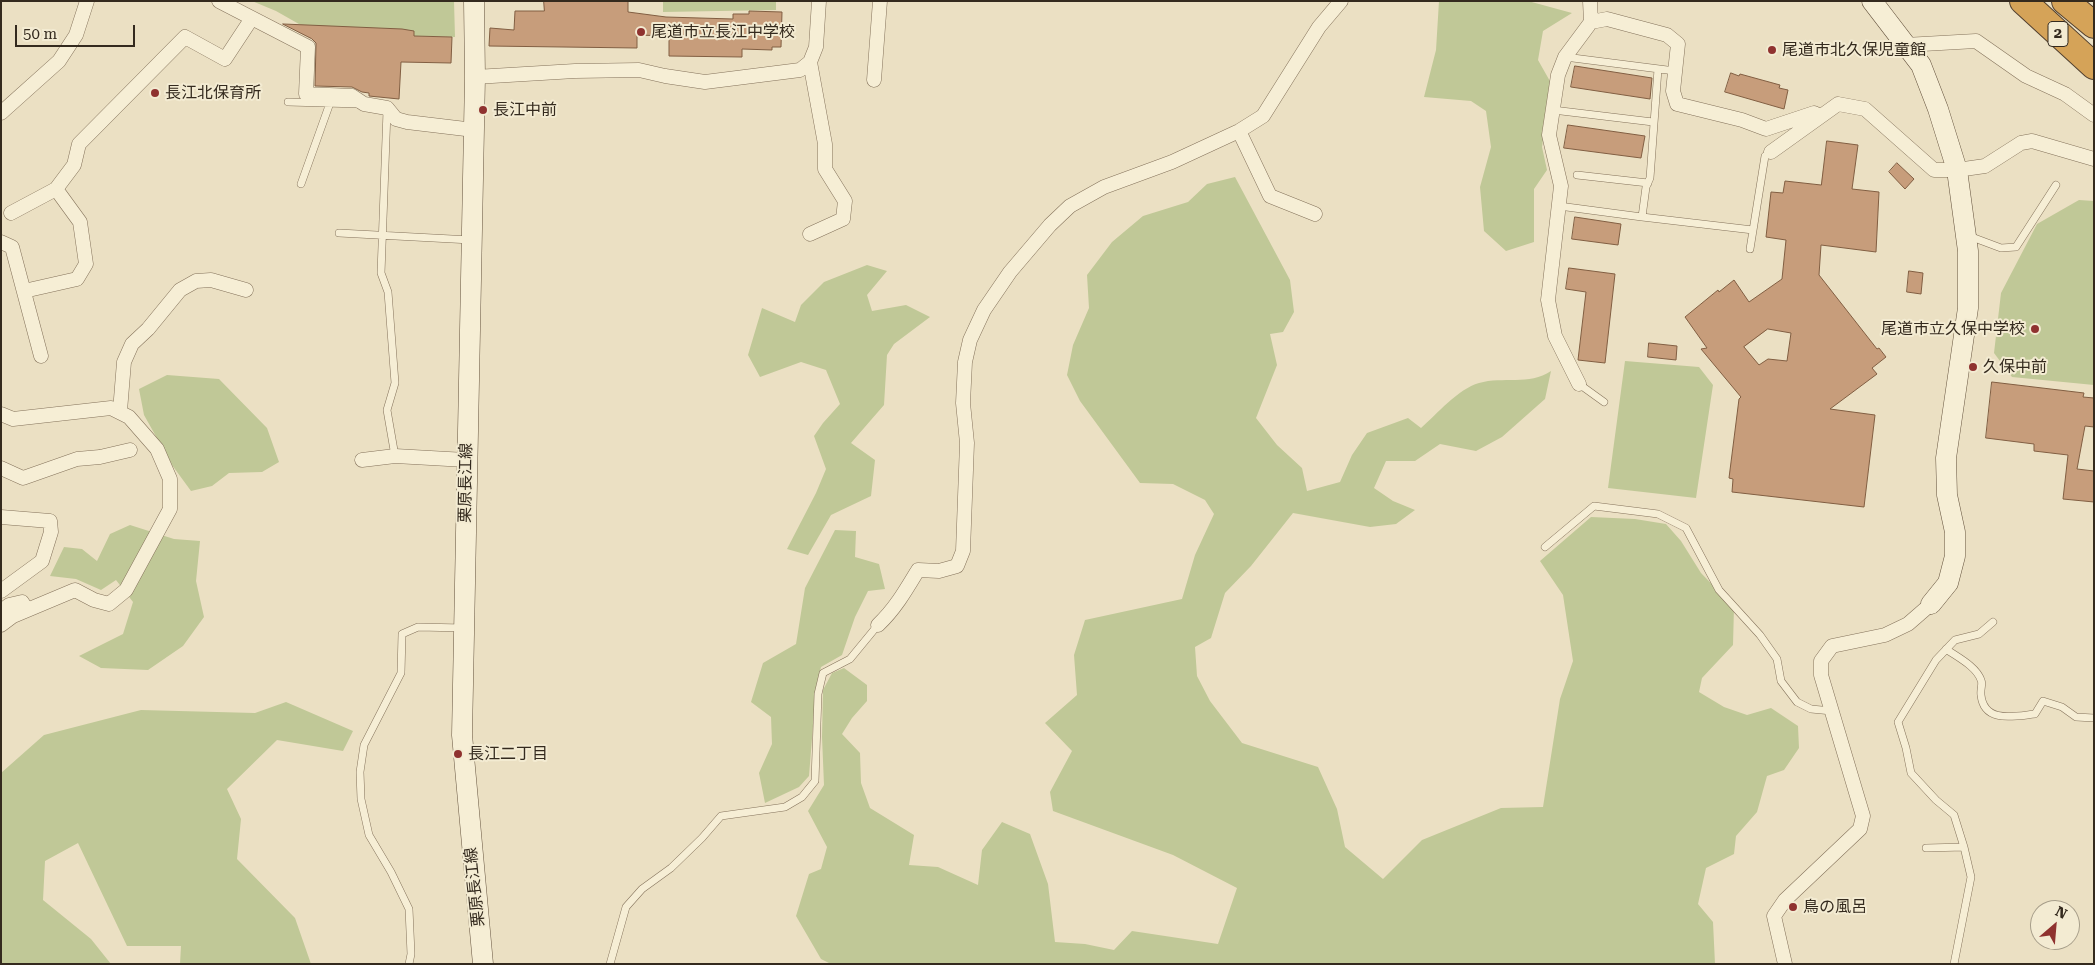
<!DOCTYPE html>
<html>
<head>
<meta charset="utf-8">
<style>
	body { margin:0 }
	#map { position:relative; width:2095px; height:965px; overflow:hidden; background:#ebe0c3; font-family:"Roboto Serif",serif }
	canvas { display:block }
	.frame { position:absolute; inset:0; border:2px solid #342a1e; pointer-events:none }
	.north { position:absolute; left:2030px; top:900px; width:50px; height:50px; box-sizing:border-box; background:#f3ebd2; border:1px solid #a79e8a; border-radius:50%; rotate:27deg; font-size:14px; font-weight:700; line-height:20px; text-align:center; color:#342a1e }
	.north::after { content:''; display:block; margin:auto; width:18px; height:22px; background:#8f322f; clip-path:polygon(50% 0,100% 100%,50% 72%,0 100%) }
	.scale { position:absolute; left:15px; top:25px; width:120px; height:22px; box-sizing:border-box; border:2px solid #342a1e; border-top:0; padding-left:6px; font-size:15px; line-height:18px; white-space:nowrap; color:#342a1e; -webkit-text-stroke:4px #f3ebd2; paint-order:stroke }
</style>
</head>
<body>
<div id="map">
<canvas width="2095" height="965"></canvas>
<div class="frame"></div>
<div class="north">N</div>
<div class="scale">50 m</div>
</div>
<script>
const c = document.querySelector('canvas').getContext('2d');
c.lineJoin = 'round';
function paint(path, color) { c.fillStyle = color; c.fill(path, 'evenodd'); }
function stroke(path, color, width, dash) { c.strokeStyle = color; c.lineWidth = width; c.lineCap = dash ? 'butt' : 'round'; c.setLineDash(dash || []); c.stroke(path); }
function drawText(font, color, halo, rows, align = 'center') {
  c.font = font + ' "Roboto Serif","Noto Sans JP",serif'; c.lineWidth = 4; c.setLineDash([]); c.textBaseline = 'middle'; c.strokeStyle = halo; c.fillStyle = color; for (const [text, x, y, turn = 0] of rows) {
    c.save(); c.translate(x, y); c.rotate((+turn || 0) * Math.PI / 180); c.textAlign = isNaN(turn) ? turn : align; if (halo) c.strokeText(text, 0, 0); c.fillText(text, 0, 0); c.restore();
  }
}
const green = new Path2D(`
	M252,1H454L455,37L414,36V31L313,32L276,11Z
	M663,1H776V10L663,12Z
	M1439,1H1528L1572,13L1543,31L1538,60L1551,83L1542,147L1547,170L1534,189V242L1506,251L1484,231L1480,187L1491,147L1486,111L1471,101L1424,97L1436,50Z
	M1235,177L1290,280L1294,312L1283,332L1270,334L1277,365L1256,418L1277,445L1302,468L1307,491L1340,482L1352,455L1367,433L1408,418L1421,428C1437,414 1458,389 1479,383C1503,376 1529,386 1551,371L1545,399L1502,437L1476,451L1440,444L1415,461H1386L1374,488L1393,501L1415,510L1396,524L1370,527L1293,513L1251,566L1225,593L1211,638L1195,647L1197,676L1210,701L1242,743L1318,767L1337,809L1345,847L1383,879L1422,840L1501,808L1543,807L1560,699L1573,661L1563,595L1540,561L1591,517L1635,519L1666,524L1681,541L1701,573L1734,607L1733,645L1702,678L1699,692L1724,707L1747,715L1771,708L1798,726L1799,748L1784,770L1767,776L1757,812L1736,836L1734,854L1706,868L1698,904L1713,922L1715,964H831L821,959L796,916L809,874L821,869L827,847L808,811L824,785L822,737L823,690L832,673L844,668L867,685V701L852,718L842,734L860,753L861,783L870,808L914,835L909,865L938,867L978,885L982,850L1002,822L1030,834L1048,884L1055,942L1085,944L1114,950L1132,931L1218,944L1237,888L1173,855L1053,811L1050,792L1072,751L1045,723L1077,695L1074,655L1085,620L1182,599L1195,555L1214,514L1205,500L1173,484L1140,483L1080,401L1067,375L1073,345L1089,308L1087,275L1112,242L1143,216L1188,202L1207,184Z
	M2079,200L2094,201V385L2012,377L1994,353L2001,293L2037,224Z
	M867,265L887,271L867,295L872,311L906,305L930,317L894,344L887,355L884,405L851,443L875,460L871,496L831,515L808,555L787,549L816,493L826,469L814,436L823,423L840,404L826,370L801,362L760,377L748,355L762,308L795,322L801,305L824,282Z
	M1625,361L1699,367L1713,385L1696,498L1608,488Z
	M167,375L219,379L267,428L279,462L262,472L229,473L212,486L191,491L172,465L144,415L139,389Z
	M130,525L174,539L200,541L196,581L204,617L183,646L148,670L101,668L79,656L123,634L133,602L116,580L101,590L76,579L50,576L64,547L82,549L97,561L110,534Z
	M835,530L856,531L855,557L879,564L885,589L868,591L855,617L842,655L821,667L816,688L809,776L799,787L765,803L759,773L772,744L771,717L751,702L763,663L796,644L805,588Z
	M286,702L353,731L343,751L277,740L227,789L241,819L237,859L295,918L311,964H180L181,946H127L78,843L45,861L43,900L91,939L111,964H1V773L44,735L141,710L255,713Z`);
const building = new Path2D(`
	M544,1H628V12L666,17L733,19V14H749V11L782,12L781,47H772V50L742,49V57L669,56V36L637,35V48L489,46L490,28L514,30L515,11H544Z
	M283,24L402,29L414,31V36L452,37L451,63L401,62L399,99L369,96V93L362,92L352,87L315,86L316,43L312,39Z
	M1575,66L1652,78L1650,99L1571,87Z
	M1731,73L1739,76L1740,74L1780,85L1779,88L1788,90L1784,109L1725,92Z
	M1568,125L1645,136L1641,158L1564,148Z
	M1827,141L1858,145L1852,189L1879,192L1876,252L1821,245L1819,275L1877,349L1879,348L1886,357L1872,368L1877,374L1830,409L1875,415L1864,507L1732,492L1733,479L1729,478L1739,399L1741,397L1701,349L1707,348L1685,317L1718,290L1719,292L1734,280L1749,302L1782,279L1786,240L1766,237L1771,192L1783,193L1785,181L1821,185ZM1768,329L1791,333L1787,361L1768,359L1759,365L1744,347Z
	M1897,163L1914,179L1905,189L1889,172Z
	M1575,217L1621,224L1618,245L1572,239Z
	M1569,268L1615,274L1605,363L1578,360L1586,292L1566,289Z
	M1909,271L1923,273L1921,294L1907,292Z
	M1649,343L1677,346L1676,360L1648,357Z
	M1992,382L2084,393L2083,397L2094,398V427L2085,426L2077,469L2094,471V502L2063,499L2068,455L2034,451V444L1986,438Z`);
const lane = new Path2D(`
	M1565,57L1675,71
	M288,102L360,104
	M1553,110L1653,122
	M387,111L381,273L388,292L395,383L387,410L395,456
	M1577,175L1648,183
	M301,184L330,103
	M1559,206L1642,217L1646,187L1650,178L1658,69
	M1642,217L1753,230
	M339,233L471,240
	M1969,236L2001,248L2016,247L2056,185
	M1750,249L1765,156L1771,152
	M1579,384L1604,402
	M1545,547L1594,506L1658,514L1686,528L1719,590L1760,635L1777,659L1781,681L1797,702L1811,709L1832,711
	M1946,649C1957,657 1976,666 1981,680C1983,684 1980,690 1981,695C1984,724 2015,716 2035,714L2043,701L2062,707L2076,717L2094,718
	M1926,848L1964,847
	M409,964L411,954L409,909L391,872L369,835L361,799L360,772L364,745L401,673L402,634L418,627L463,628
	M610,964L626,907L642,889L671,868L702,838L721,816L785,807L802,797L815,781L818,694L823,673L850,659L878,625
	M1954,964L1971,877L1964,847L1954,815L1936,800L1911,773L1906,748L1898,722L1936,660L1955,640L1979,634L1993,622`);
const street = new Path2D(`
	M219,1L308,47L306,94L352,96L364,104L387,108L396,119L407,122L474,130
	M1590,1L1591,22
	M1905,45L1976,41L2026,76L2065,94L2094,115
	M475,77L575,71L639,70L665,76L705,82L800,70L810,62L816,47L819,1
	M874,80L880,1
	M1,113L59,61L76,35L87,1
	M1239,131L1270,196L1315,214
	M1771,152L1838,104L1865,109L1934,170H1957L1985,166L2021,143L2032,141L2094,159
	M11,213L56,189L74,165L79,144L185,37L225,59L252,18
	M810,234L843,219L845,201L825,169V144L810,62
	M1,242L12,247L41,356
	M24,291L77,279L86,264L80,222L56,189
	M1579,384L1555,336L1548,300L1561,186L1549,135L1558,75L1565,57L1591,22L1607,19L1667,35L1678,44L1673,91L1677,104L1742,120L1766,129L1814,113L1820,116
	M120,411L124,362L132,344L148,329L180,290L196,281L211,280L246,290
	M1,414L13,419L111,408L129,417L157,449L170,479V509L126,590L109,604L94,600L75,590L13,616L1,625
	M362,460L395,456L466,460
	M1,468L23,478L77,459L100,457L130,450
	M1,517L50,521L51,532L42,561L1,591
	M1,611L9,605L22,602L27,610
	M878,625C895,609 906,590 918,570L939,571L957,566L963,551L967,443L963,403L965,362L970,340L984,310L1010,272L1050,225L1070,206L1104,187L1172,162L1239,131L1263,116L1319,27L1341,1
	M1785,964L1774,916L1785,900L1860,829L1863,816L1821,675V661L1832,646L1885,635L1908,624L1931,604`);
const secondary = new Path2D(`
	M474,1L475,77L462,735L483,964
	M1872,1L1921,65L1938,109L1957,170L1968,251V308L1946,458L1947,495L1955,532V556L1948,583L1931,604`);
const highway = new Path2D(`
	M2023,1L2094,66
	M2065,1L2094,25`);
const markers = [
	[641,32,5,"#8f322f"],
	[1772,50,5,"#8f322f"],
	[155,93,5,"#8f322f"],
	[483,110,5,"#8f322f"],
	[2035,329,5,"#8f322f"],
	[1973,367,5,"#8f322f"],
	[458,754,5,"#8f322f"],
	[1793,907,5,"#8f322f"]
];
const shields = [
	[2058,34,20]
];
const shieldNames = [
	["2",2058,34]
];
const poiNames = [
	["尾道市立長江中学校",651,32],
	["尾道市北久保児童館",1782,50],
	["長江北保育所",165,93],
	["長江中前",493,110],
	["尾道市立久保中学校",2025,329,"right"],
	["久保中前",1983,367],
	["長江二丁目",468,754],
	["鳥の風呂",1803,907]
];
const streetNames = [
	["栗原長江線",466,483,-89],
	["栗原長江線",475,887,-96]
];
paint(green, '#c0c897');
paint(building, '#c79d7b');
stroke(building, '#815e42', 1);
stroke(lane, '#84725b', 8);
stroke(street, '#84725b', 15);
stroke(secondary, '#65533e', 21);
stroke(highway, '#52402f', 28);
stroke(lane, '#f6eed5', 7);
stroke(street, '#f6eed5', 14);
stroke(secondary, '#f6eed5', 20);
stroke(highway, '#d5a358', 26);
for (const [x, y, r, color] of markers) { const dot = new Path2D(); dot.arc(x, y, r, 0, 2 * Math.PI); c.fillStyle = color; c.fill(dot); stroke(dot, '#f3ebd2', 2); }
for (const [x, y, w] of shields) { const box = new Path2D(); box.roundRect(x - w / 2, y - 12.5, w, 25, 4); c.fillStyle = '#f3ebd2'; c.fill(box); stroke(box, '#342a1e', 1); }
drawText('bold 15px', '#342a1e', null, shieldNames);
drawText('16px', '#342a1e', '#f3ebd2', poiNames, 'left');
drawText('16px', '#342a1e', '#f3ebd2', streetNames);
</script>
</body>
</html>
